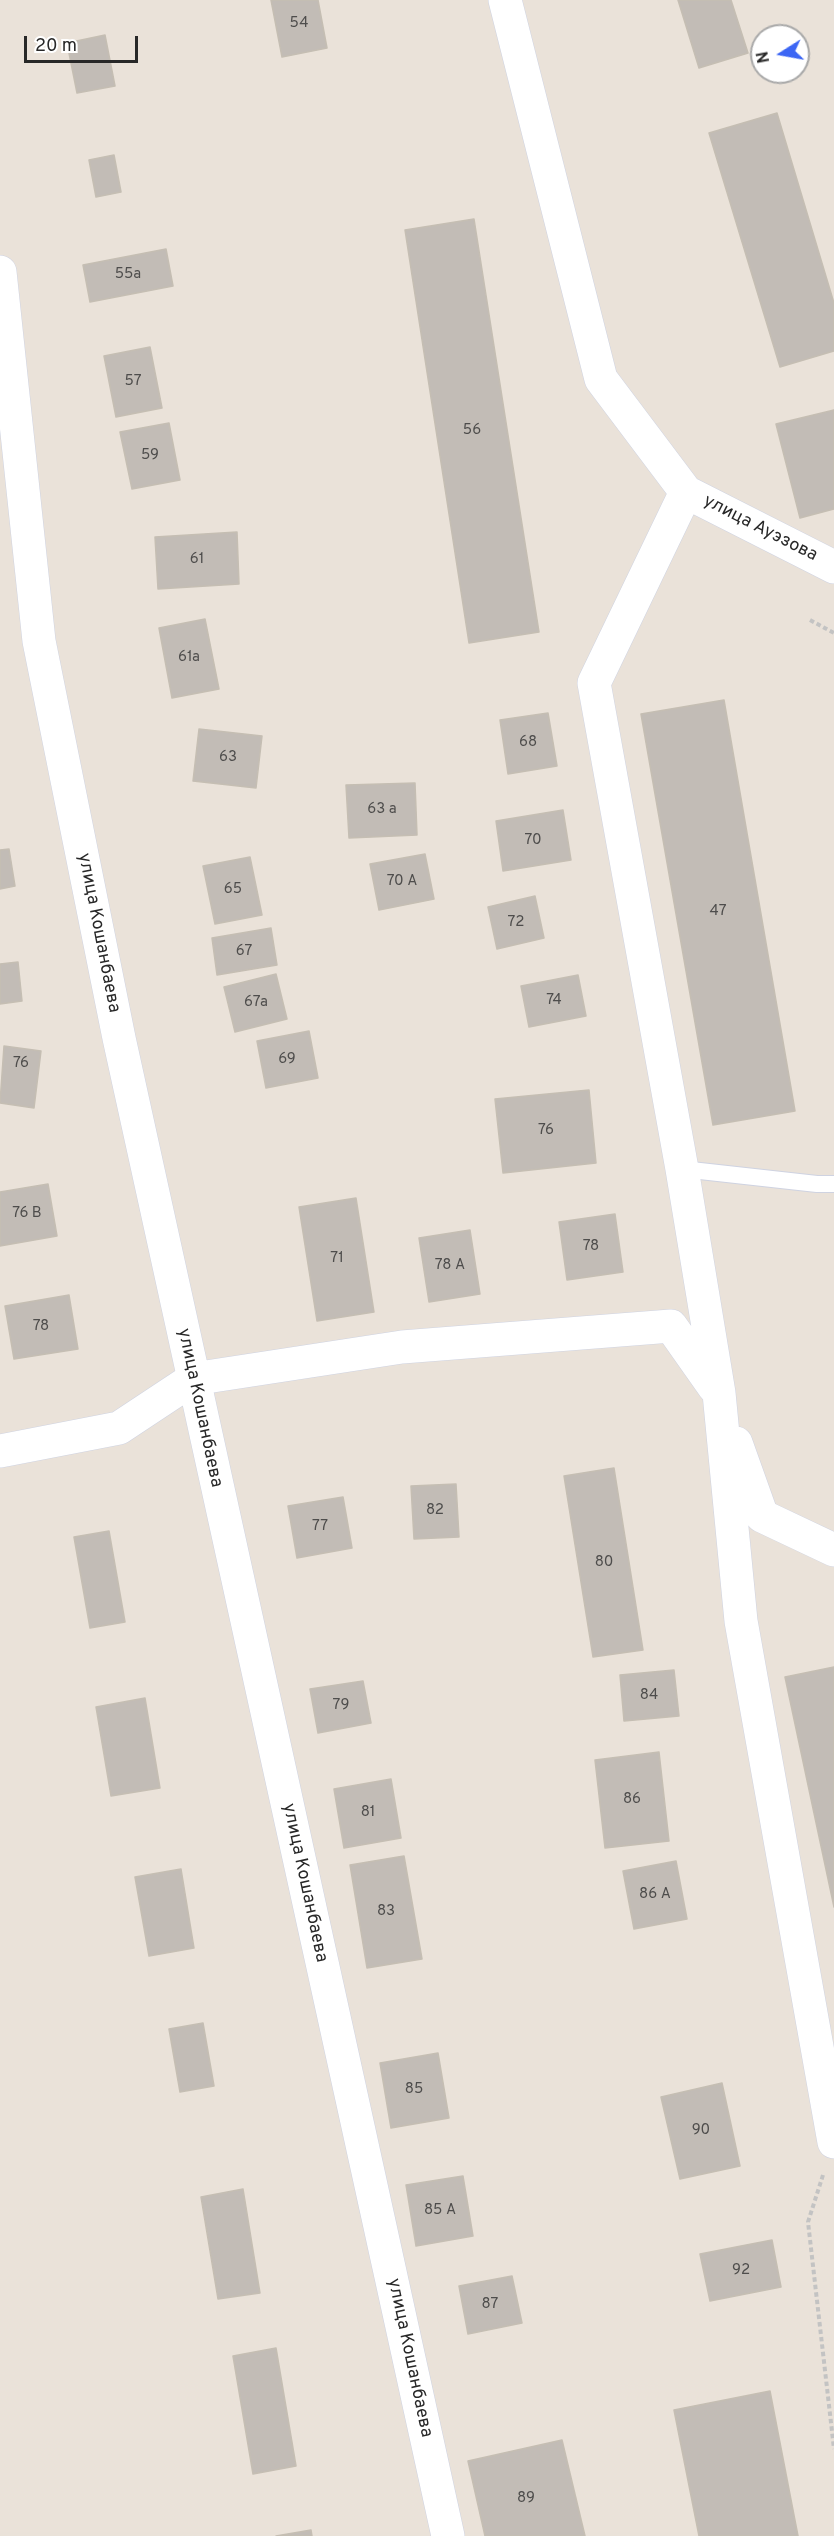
<!DOCTYPE html>
<html>
<head>
<meta charset="utf-8">
<style>
	body { margin:0 }
	#map { position:relative; width:834px; height:2536px; overflow:hidden; background:#eae2d9; font-family:Overpass,sans-serif }
	canvas { display:block }
	.north { position:absolute; left:750px; top:24px; width:60px; height:60px; box-sizing:border-box; background:#fff; border:2px solid #a9a9a9; border-radius:50%; rotate:259deg; font-size:16px; font-weight:700; line-height:24px; text-align:center; color:#282828 }
	.north::after { content:''; display:block; margin:auto; width:21px; height:27px; background:#3c66f4; clip-path:polygon(50% 0,100% 100%,50% 72%,0 100%) }
	.scale { position:absolute; left:24px; top:36px; width:114px; height:27px; box-sizing:border-box; border:3px solid #282828; border-top:0; padding-left:8px; font-size:18px; line-height:21px; white-space:nowrap; color:#282828; -webkit-text-stroke:4px #fff; paint-order:stroke }
</style>
</head>
<body>
<div id="map">
<canvas width="834" height="2536"></canvas>
<div class="north">N</div>
<div class="scale">20 m</div>
</div>
<script>
const c = document.querySelector('canvas').getContext('2d');
c.lineJoin = 'round';
function paint(path, color) { c.fillStyle = color; c.fill(path, 'evenodd'); }
function stroke(path, color, width, dash) { c.strokeStyle = color; c.lineWidth = width; c.lineCap = dash ? 'butt' : 'round'; c.setLineDash(dash || []); c.stroke(path); }
function drawText(font, color, halo, rows, align = 'center') {
  c.font = font + ' Overpass,sans-serif'; c.lineWidth = 6; c.setLineDash([]); c.textBaseline = 'middle'; c.strokeStyle = halo; c.fillStyle = color; for (const [text, x, y, turn = 0] of rows) {
    c.save(); c.translate(x, y); c.rotate((+turn || 0) * Math.PI / 180); c.textAlign = isNaN(turn) ? turn : align; if (halo) c.strokeText(text, 0, 0); c.fillText(text, 0, 0); c.restore();
  }
}
const building = new Path2D(`
	M271,0H318L327,48L282,57Z
	M678,0H731L748,53L699,68Z
	M105,35L115,86L77,93L67,43Z
	M777,113L834,303V351L780,367L709,133Z
	M114,155L121,192L96,197L89,160Z
	M474,219L539,632L469,643L405,230Z
	M166,249L173,286L90,302L83,265Z
	M150,347L162,408L116,417L104,356Z
	M834,410V509L800,518L776,424Z
	M169,423L180,480L132,489L120,432Z
	M237,532L239,584L158,589L155,537Z
	M205,619L219,689L172,698L159,628Z
	M724,700L795,1111L713,1125L641,714Z
	M548,713L557,766L508,774L500,720Z
	M199,729L262,736L256,788L193,781Z
	M415,783L417,835L349,838L346,785Z
	M563,810L571,860L503,871L496,821Z
	M9,849L15,886L0,889V850Z
	M425,854L434,899L379,910L370,864Z
	M250,857L262,915L215,924L203,866Z
	M535,896L544,938L497,949L488,907Z
	M271,928L277,965L217,975L212,938Z
	M18,962L22,1001L0,1004V964Z
	M276,974L287,1019L235,1032L224,987Z
	M578,975L586,1016L529,1027L521,986Z
	M309,1031L318,1078L266,1088L257,1041Z
	M4,1046L41,1051L34,1108L0,1103Z
	M589,1090L596,1163L503,1173L495,1099Z
	M48,1184L57,1236L0,1246V1192Z
	M356,1198L374,1312L317,1321L299,1207Z
	M615,1214L623,1272L567,1280L559,1222Z
	M470,1230L480,1294L429,1302L419,1238Z
	M69,1295L78,1349L14,1359L5,1306Z
	M614,1468L643,1650L593,1657L564,1476Z
	M456,1484L459,1537L414,1539L411,1486Z
	M343,1497L352,1548L297,1558L288,1506Z
	M109,1531L125,1622L90,1628L74,1537Z
	M834,1667V1907L785,1677Z
	M674,1670L679,1716L624,1721L620,1675Z
	M363,1681L371,1723L318,1733L310,1689Z
	M145,1698L160,1788L111,1796L96,1707Z
	M659,1752L669,1841L605,1848L595,1760Z
	M391,1779L401,1838L344,1848L334,1789Z
	M404,1856L422,1959L367,1968L350,1865Z
	M676,1861L687,1919L634,1929L623,1871Z
	M181,1869L194,1948L149,1956L135,1877Z
	M203,2023L214,2086L180,2092L169,2029Z
	M438,2053L449,2118L391,2128L380,2063Z
	M722,2083L740,2166L680,2179L661,2097Z
	M463,2176L473,2236L416,2246L406,2185Z
	M243,2189L260,2293L218,2299L201,2197Z
	M772,2240L781,2287L710,2301L700,2254Z
	M512,2276L522,2323L468,2334L459,2286Z
	M276,2348L296,2466L253,2474L233,2356Z
	M770,2391L798,2536H699L674,2410Z
	M562,2440L585,2536H485L468,2461Z
	M311,2530L312,2536H276Z`);
const path = new Path2D(`
	M810,620L834,633
	M823,2175L808,2222L834,2449`);
const service = new Path2D(`
	M682,1169L817,1184H834`);
const minor = new Path2D(`
	M505,0L601,379L686,492L834,567
	M0,272L39,641L119,1038L448,2536
	M686,492L594,683L682,1169L719,1393L741,1621L834,2142
	M736,1443L762,1516L834,1550
	M0,1451L119,1428L193,1379L402,1347L671,1326L714,1387`);
const numberNames = [
	["54",299,24],
	["55а",128,275],
	["57",133,382],
	["56",472,431],
	["59",150,456],
	["61",197,560],
	["61а",189,658],
	["68",528,743],
	["63",228,758],
	["63 а",382,810],
	["70",533,841],
	["70 А",402,882],
	["65",233,890],
	["47",718,912],
	["72",516,923],
	["67",244,952],
	["74",554,1001],
	["67а",256,1003],
	["69",287,1060],
	["76",21,1064],
	["76",546,1131],
	["76 В",27,1214],
	["78",591,1247],
	["71",337,1259],
	["78 А",450,1266],
	["78",41,1327],
	["82",435,1511],
	["77",320,1527],
	["80",604,1563],
	["84",649,1696],
	["79",341,1706],
	["86",632,1800],
	["81",368,1813],
	["86 А",655,1895],
	["83",386,1912],
	["85",414,2090],
	["90",701,2131],
	["85 А",440,2211],
	["92",741,2271],
	["87",490,2305],
	["89",526,2499]
];
const streetNames = [
	["улица Ауэзова",760,529,27],
	["улица Кошанбаева",98,933,79],
	["улица Кошанбаева",199,1408,78],
	["улица Кошанбаева",304,1883,78],
	["улица Кошанбаева",409,2358,78]
];
paint(building, '#c2bcb6');
stroke(building, '#c5beb3', 1.5);
stroke(service, '#cfd3e1', 18);
stroke(minor, '#cfd3e1', 34);
stroke(path, '#c3c3c3', 4, [4.5, 3]);
stroke(service, '#fff', 16);
stroke(minor, '#fff', 33);
drawText('15px', '#4e4d4c', null, numberNames);
drawText('18px', '#282828', '#fff', streetNames);
</script>
</body>
</html>
